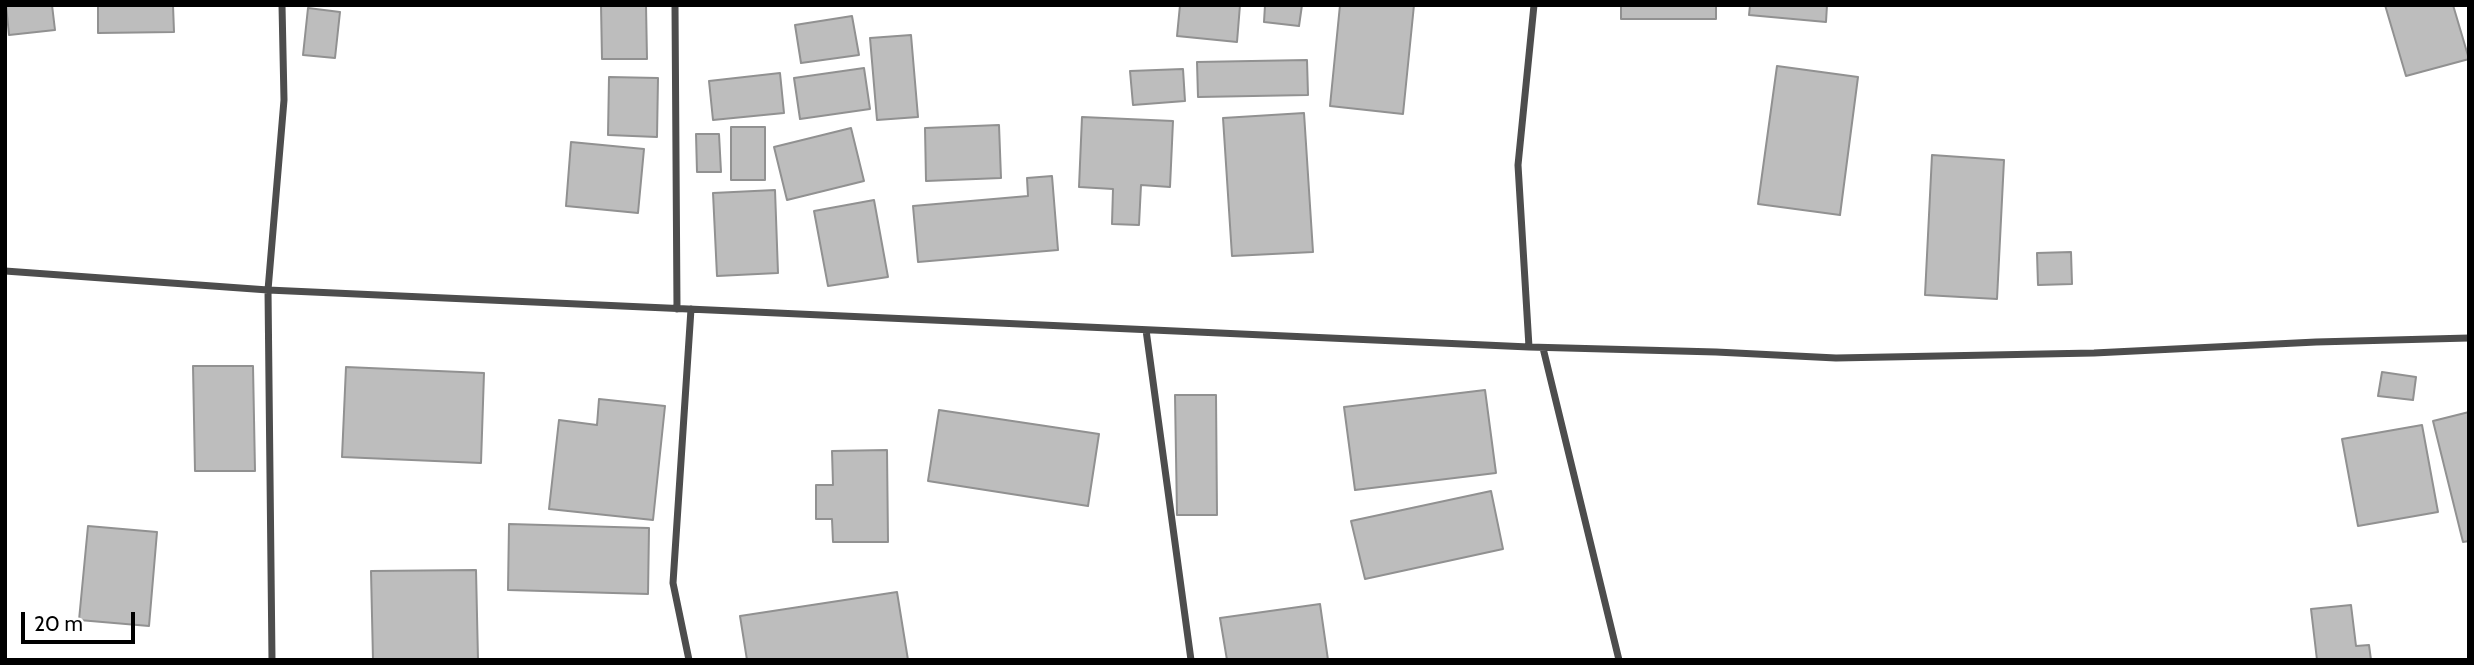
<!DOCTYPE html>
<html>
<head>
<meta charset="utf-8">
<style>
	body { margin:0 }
	#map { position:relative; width:2474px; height:665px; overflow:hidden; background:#fff; font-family:Cabin,sans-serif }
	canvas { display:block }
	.frame { position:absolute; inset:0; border:7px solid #000; pointer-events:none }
	.scale { position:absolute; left:21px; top:612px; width:114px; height:32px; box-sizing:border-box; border:4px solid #000; border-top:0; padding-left:9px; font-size:21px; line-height:24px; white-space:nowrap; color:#000; -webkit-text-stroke:5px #fff; paint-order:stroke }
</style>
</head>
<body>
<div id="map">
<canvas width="2474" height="665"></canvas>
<div class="frame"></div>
<div class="scale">20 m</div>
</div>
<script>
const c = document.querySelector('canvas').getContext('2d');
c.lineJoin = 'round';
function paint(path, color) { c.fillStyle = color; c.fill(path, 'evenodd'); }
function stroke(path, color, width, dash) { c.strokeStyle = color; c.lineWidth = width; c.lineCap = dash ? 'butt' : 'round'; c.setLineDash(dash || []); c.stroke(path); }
const building = new Path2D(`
	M6,5H52L55,30L9,35Z
	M98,5H173L174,32L98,33Z
	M601,5H646L647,59H602Z
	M1180,5H1240L1237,42L1177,36Z
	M1265,5H1302L1299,26L1264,22Z
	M1340,5H1414L1403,114L1330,106Z
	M1621,5H1716V19H1621Z
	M1750,5H1827L1826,22L1749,15Z
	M2385,5H2453L2469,59L2406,76Z
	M308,8L340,12L335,58L303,55Z
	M852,16L859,55L801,63L795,25Z
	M911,35L918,117L877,120L870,38Z
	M1307,60L1308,95L1198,97L1197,62Z
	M1777,66L1858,77L1840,215L1758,204Z
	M864,68L870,109L800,119L794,78Z
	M1183,69L1185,101L1133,105L1130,71Z
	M780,73L784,113L713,120L709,81Z
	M609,77L658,78L657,137L608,135Z
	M1304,113L1313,252L1232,256L1223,118Z
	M1082,117L1173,121L1170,187L1141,185L1139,225L1112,224L1113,189L1079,187Z
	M999,125L1001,178L926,181L925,128Z
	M731,127H765V180H731Z
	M851,128L864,181L787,200L774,147Z
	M696,134H719L721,172H697Z
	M571,142L644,149L638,213L566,206Z
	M1932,155L2004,160L1997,299L1925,295Z
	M1052,176L1058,250L918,262L913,206L1028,196L1027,178Z
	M775,190L778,273L717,276L713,193Z
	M874,200L888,277L828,286L814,211Z
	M2071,252L2072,284L2038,285L2037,253Z
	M193,366H253L255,471H195Z
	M346,367L484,373L481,463L342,457Z
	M2382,372L2416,377L2413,400L2378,396Z
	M1485,390L1496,473L1355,490L1344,407Z
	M1175,395H1216L1217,515H1177Z
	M599,399L665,406L653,520L549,509L559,420L597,425Z
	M939,410L1099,434L1088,506L928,481Z
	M2469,412V541L2463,542L2433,421Z
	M2422,425L2438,512L2358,526L2342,439Z
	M887,450L888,542H833L832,519H816V485H833L832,451Z
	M1491,491L1503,549L1365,579L1351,521Z
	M509,524L649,528L648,594L508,590Z
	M88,526L157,532L149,626L79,620Z
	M476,570L478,660H373L371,571Z
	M897,592L908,660H747L740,616Z
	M1320,604L1328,660H1227L1220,618Z
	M2351,605L2356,646L2369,645L2371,660H2317L2311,609Z`);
const street = new Path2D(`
	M675,5L677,309
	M5,271L268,290L1529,347L1716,352L1836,358L2094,353L2316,342L2469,338
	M1146,330L1191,660
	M1529,347L1518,165L1534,5
	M1543,348L1619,660
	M272,660L268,290L284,100L282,5
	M689,660L673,583L691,309`);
paint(building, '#bdbdbd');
stroke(building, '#919191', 2);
stroke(street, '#4d4d4d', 7);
</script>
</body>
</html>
